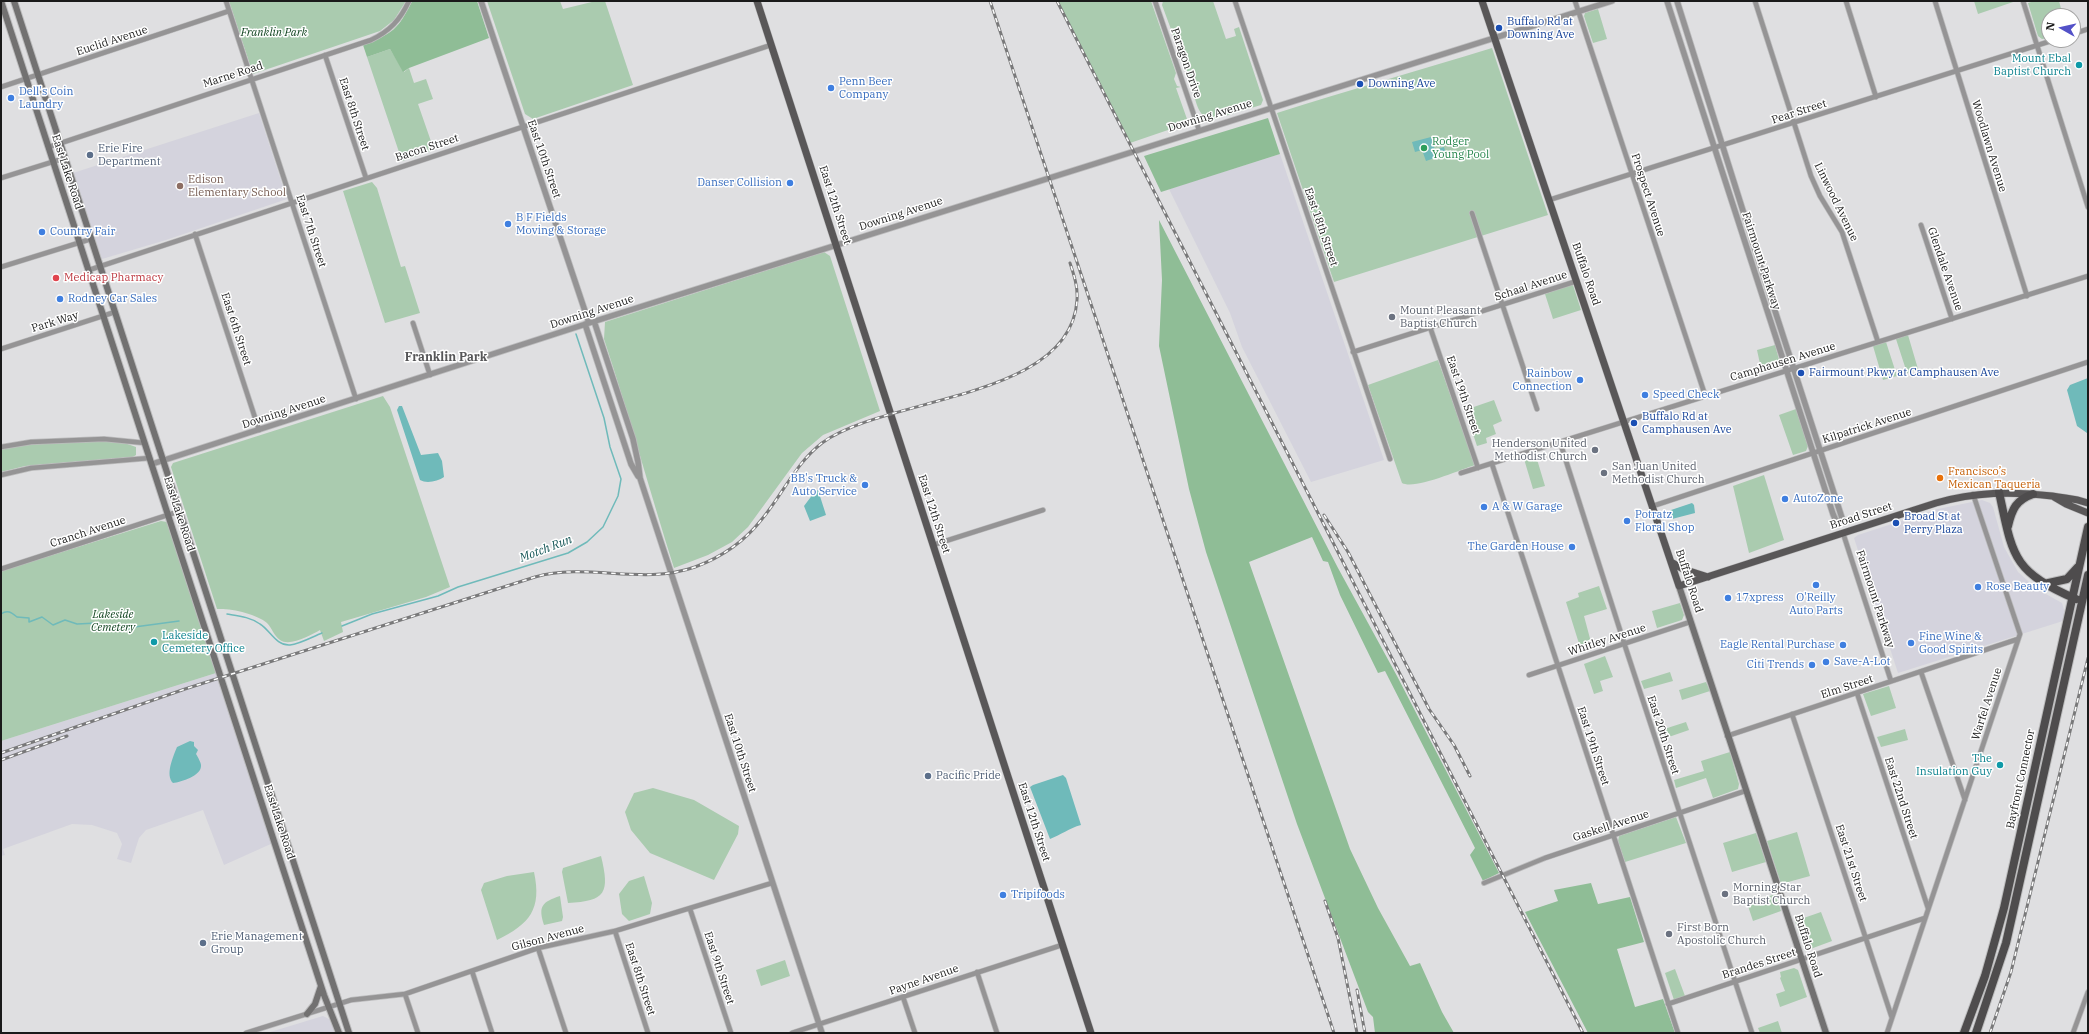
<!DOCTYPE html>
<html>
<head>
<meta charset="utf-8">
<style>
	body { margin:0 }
	#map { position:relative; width:2089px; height:1034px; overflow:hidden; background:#dfdfe1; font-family:"IBM Plex Serif",serif }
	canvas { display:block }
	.frame { position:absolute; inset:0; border:2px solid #1a1a1a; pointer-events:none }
	.north { position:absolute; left:2041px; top:8px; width:40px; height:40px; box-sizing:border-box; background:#fff; border:1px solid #a3a3a3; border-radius:50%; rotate:278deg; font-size:11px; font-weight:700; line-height:16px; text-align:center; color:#1a1a1a }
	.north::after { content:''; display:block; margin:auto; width:14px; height:18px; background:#5351c8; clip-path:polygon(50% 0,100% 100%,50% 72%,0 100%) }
</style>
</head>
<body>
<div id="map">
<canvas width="2089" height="1034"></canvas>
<div class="frame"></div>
<div class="north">N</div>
</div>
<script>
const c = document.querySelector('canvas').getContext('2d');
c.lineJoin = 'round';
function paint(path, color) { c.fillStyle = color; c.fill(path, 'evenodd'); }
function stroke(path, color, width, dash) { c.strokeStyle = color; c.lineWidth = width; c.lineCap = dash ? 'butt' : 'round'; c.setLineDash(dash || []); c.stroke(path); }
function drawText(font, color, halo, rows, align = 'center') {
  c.font = font + ' "IBM Plex Serif",serif'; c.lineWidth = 3; c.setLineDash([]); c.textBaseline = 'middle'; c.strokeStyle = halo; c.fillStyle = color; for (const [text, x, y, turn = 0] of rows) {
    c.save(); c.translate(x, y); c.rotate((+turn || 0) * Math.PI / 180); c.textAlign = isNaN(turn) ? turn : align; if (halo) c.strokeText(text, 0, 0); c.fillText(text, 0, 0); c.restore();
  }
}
const built = new Path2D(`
	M259,113L287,199L166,240L102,259L73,173Z
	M1280,154L1384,460L1311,482L1242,347L1230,313L1169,189Z
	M1982,500L1990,503L1993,507L2004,547L2018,572L2037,589L2062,603L2065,613L2063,621L1898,673L1854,538L1858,535L1938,509Z
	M216,673L273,843L224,865L203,810L146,830L139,838L131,863L117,859L122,844L117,833L92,825L72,824L3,849L5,855L1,856V741Z
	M323,1016L329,1019L335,1033H267Z`);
const green = new Path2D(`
	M229,1H406L394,20L380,31L253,74Z
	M487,1H560L563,9L596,1H605L633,85L533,119L525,114Z
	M1057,1H1151L1176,73L1174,79L1177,86L1181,87L1176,88L1187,119L1181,129L1170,131L1168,130L1130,143Z
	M1163,1H1213L1226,39L1236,36L1234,29L1239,27L1263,100L1261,105L1215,119C1197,122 1195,96 1191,83L1192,80L1185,67L1162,5Z
	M1974,1H2016L1978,14Z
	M2034,1H2059L2063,16H2049V38L2042,39L2038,36L2028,3Z
	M1598,9L1607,39L1593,43L1584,16L1585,13Z
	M1492,48L1548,215L1334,282L1277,113C1349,90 1420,70 1492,48Z
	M390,49L404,72L409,68L414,83L426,79L433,99L418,104L434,150L402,161L367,57Z
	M372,182L377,188L401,267L405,266L420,313L385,323L343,191Z
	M824,252L830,256L880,411L823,435L802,453L748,527L732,542L708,555L674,568C650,492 629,415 604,339L605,322Z
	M1570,285H1573L1581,310L1553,319L1545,294Z
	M1908,335L1918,369L1907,373L1896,339Z
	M1886,342L1897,376L1883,380L1873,346Z
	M1775,345L1781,367L1762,373L1757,350Z
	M1438,360L1475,465C1459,470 1415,490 1402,483L1368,385Z
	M383,396L390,407L450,587L426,597L341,622L343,632L324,641L320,630C311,635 290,647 280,640C274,636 272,628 267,623C257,614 231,608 217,609L171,467L173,463Z
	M1494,400L1502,421L1493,425L1496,434L1486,438L1487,443L1477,446L1465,410Z
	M1796,409L1808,446L1806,451L1793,455L1779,415Z
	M116,440L136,447V455L133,457L25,466L1,472V449L25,444Z
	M1536,456L1545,486L1533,489L1524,459Z
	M1764,475L1784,540L1749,553L1733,486Z
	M161,521L167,522L216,673L1,741V571Z
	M1599,586L1607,609L1584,616L1592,646L1581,650L1566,602L1579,597L1578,593Z
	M1680,603L1684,615L1682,620L1657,628L1652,611Z
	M1605,656L1613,677L1600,681L1603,691L1594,694L1584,664Z
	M1670,672L1673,681L1644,689L1641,681Z
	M1706,682L1710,691L1682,700L1679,690Z
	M1889,686L1896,708L1871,716L1863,694Z
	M1686,722L1689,730L1660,740L1658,731Z
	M1905,729L1908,740L1881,747L1877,737Z
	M1730,752L1739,784L1738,789L1713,798L1706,778L1676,788L1674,780L1704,771L1701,761Z
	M653,788L694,800L739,826L738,834L714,880L650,853L631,830L625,812L634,793Z
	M1676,817L1686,843L1625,862L1618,841L1619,836Z
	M1797,832L1810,876L1781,884L1767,841Z
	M1756,833L1766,862L1732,872L1723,843Z
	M601,856C610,893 606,901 568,903L562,872L563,868Z
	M534,872C542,909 530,924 497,940L481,890L484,883L507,876Z
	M644,876L652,903L650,914L629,921L622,914L619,894L629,881Z
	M1776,894L1781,911L1753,921L1747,903Z
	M560,896L563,917L562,921L544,925C538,906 542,902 560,896Z
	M1821,912L1832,941L1805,951L1795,921Z
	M785,960L790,976L761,986L756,970Z
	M1794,968L1798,970L1807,997L1780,1007L1776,994L1785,991L1780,978L1781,977L1780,972Z
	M1675,969L1685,996L1674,1000L1665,973Z
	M1778,1021L1782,1033H1760L1758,1028Z`);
const forest = new Path2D(`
	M412,1H477L489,38L409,68L403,72L390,49L367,57L363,45C393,33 398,30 412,1Z
	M1268,118L1280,154L1161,192L1144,156Z
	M1159,220L1338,568L1397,676L1499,873L1483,881L1470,855L1475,848L1385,671L1378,673L1340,595L1328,562L1323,561L1312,537L1249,562L1350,849L1378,908L1410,966L1420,963L1442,1012L1454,1033H1375L1373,1017L1368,1012L1297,824L1206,552L1189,489L1159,346L1162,280Z
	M1591,883L1598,904L1630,897L1644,942L1617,949L1635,1007L1663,999L1675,1033H1588L1525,912L1558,901L1554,890Z`);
const water = new Path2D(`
	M1431,137L1435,150L1444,147L1446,154L1426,161L1422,150L1415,152L1412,142Z
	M2088,378V433H2087L2077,426L2067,390L2070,385Z
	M399,406H402L421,455L438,453L442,461L444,477C438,481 427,484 420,480L397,410Z
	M818,490L826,515L810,521L804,506L813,494Z
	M1692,503L1694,505L1695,513L1672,519L1669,513L1671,510Z
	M190,741L194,742V746L198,750L196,754C198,757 201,763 201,765C202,776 181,782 173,783C165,775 173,757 177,747Z
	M1063,775L1066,778L1081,825C1069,828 1061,835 1050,839L1030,787L1033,785Z`);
const stream = new Path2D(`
	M1,614C8,609 12,613 17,617L29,618V622L42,617L53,625L65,620L77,624L97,623L106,627L127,628L179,621
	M227,614C239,616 250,617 260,624C270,630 276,646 290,645C300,644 312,637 322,633
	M342,626L372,614L438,596L458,587L568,553L587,542L603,527L618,496L621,479L610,447L604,418L576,334`);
const minor = new Path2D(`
	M226,1L356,399
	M1155,1L1199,130
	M1235,1L1390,459
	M1575,1L1705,395
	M1755,1L1811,176L1820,196L1842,232L1878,342
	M1846,1L1876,97
	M1935,1L2027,296
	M2023,1L2088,207
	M2073,34L2088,29
	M325,55L366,178
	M1,87L229,11
	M49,147L371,40C390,31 400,20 409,1
	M1,178L65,158
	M1549,200L2054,40
	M1472,213L1537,409
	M1921,225L1952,319
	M195,234L259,430
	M1,267L91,239
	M89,270L771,45
	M413,323L430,375
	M1430,327L1478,468
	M1,349L115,312
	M1353,352L1577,281
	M1560,442L1626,649L1752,1033
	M1,447L31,442L104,439L145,443
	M1492,464L1678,1033
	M1461,473L2088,276
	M1,475L31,468L150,458
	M1653,506L2088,362
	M1843,533L1891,681
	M933,545L1043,510
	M1,569L180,511
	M1921,672L1965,800
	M1529,675L1690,622
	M1857,693L1928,908
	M1792,714L1892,1018
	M1727,736L2018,639
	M1484,883L1545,858L1745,791
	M690,909L731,1033
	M615,931L648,1033
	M538,948L566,1033
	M472,971L492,1033
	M977,972L997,1033
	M405,994L418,1033
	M903,997L915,1033
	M1668,1004L1925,918
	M246,1033L351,1000L405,994L538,948L615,931L772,883
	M792,1033L1062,945
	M1887,1033L2020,634L1973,494
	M2073,1033L2088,992`);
const tertiary = new Path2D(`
	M481,1L589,323
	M1667,1L1833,514L1836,521L1841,522L1842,518L1755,249L1677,1
	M594,321L633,439L638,462L640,478L822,1033
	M585,324L631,464L638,476
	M152,464L589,323L1612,1`);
const secondary = new Path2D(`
	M1,1L324,995L339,1033
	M14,1L349,1033
	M1679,586L1826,1033
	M307,1014L315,1004L321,986`);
const primary = new Path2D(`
	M757,1L1091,1033
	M1482,1L1679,586L1936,503C1975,492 2011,491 2052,496C2067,499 2072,497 2088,503
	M2054,497L2066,504L2088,513
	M1671,562L1683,569L1708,577`);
const trunk = new Path2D(`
	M1999,492C2013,557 2012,571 2076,599
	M2008,526C2012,509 2016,500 2033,494
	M2044,584L2067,579L2078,567
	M1964,1033L1985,976L2004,908L2088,527
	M1976,1033L2006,943L2013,912L2088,575`);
const rail = new Path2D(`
	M990,1L1334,1033
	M1057,1L1583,1033
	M1324,515L1348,552L1429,709L1454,745L1470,776
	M1,753L185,689L535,577C589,562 641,586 695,567C722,557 745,541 762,519C783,494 795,464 822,443C886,396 1071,400 1077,300C1078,287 1074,275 1070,263
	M1,760L67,736
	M1325,901L1338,938L1357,1033
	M1357,990L1365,1033
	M1990,1033L2011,972L2088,658`);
const markers = [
	[1499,28,4,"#1a4fb4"],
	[2079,65,4,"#0f9aa8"],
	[1360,84,4,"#1a4fb4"],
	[831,88,4,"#3f7fe0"],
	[11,98,4,"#3f7fe0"],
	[1424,148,4,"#2e9e5b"],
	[90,155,4,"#5c6f8a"],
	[790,183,4,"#3f7fe0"],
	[180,186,4,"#8d6e63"],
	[508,224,4,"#3f7fe0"],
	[42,232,4,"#3f7fe0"],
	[56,278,4,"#e0444e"],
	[60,299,4,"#3f7fe0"],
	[1392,317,4,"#6b7280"],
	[1801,373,4,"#1a4fb4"],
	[1580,380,4,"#3f7fe0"],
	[1645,395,4,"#3f7fe0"],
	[1634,423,4,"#1a4fb4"],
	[1595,450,4,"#6b7280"],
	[1604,473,4,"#6b7280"],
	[1940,478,4,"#e8710a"],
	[865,485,4,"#3f7fe0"],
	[1785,499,4,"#3f7fe0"],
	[1484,507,4,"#3f7fe0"],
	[1627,521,4,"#3f7fe0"],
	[1896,523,4,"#1a4fb4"],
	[1572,547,4,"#3f7fe0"],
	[1816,585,4,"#3f7fe0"],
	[1978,587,4,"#3f7fe0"],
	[1728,598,4,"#3f7fe0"],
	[154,642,4,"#0f9aa8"],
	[1911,643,4,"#3f7fe0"],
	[1843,645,4,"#3f7fe0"],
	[1826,662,4,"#3f7fe0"],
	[1812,665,4,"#3f7fe0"],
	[2000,765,4,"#0f9aa8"],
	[928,776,4,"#5c6f8a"],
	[1725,894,4,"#6b7280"],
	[1003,895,4,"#3f7fe0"],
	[1669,934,4,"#6b7280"],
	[203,943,4,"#5c6f8a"]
];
const transitNames = [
	["Buffalo Rd at",1507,22],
	["Downing Ave",1507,35],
	["Downing Ave",1368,84],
	["Fairmount Pkwy at Camphausen Ave",1809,373],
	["Buffalo Rd at",1642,417],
	["Camphausen Ave",1642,430],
	["Broad St at",1904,517],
	["Perry Plaza",1904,530]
];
const parkNames = [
	["Franklin Park",274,33],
	["Lakeside",113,615],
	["Cemetery",113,628]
];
const streetNames = [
	["Euclid Avenue",112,41,-18],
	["Paragon Drive",1186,63,71],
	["Marne Road",233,75,-18],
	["Pear Street",1799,112,-18],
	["East 8th Street",354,114,72],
	["Downing Avenue",1210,116,-17],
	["Woodlawn Avenue",1989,146,73],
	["Bacon Street",427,148,-18],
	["East 10th Street",544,159,71],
	["East Lake Road",67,172,72],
	["Prospect Avenue",1648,195,72],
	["Linwood Avenue",1836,202,64],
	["East 12th Street",835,205,72],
	["Downing Avenue",901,214,-18],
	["East 18th Street",1321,227,71],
	["East 7th Street",311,231,72],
	["Fairmount Parkway",1761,261,72],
	["Glendale Avenue",1945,269,71],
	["Buffalo Road",1586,274,71],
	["Schaal Avenue",1531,286,-18],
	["Downing Avenue",592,312,-18],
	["Park Way",55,322,-17],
	["East 6th Street",236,329,72],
	["Camphausen Avenue",1783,362,-17],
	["East 19th Street",1463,395,71],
	["Downing Avenue",284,412,-18],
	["Kilpatrick Avenue",1867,426,-18],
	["East Lake Road",179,514,72],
	["East 12th Street",934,514,72],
	["Broad Street",1861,516,-18],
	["Cranch Avenue",88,532,-18],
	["Buffalo Road",1689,581,72],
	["Fairmount Parkway",1875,599,72],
	["Whitley Avenue",1607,640,-18],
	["Elm Street",1847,687,-18],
	["Warfel Avenue",1987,704,-72],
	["East 20th Street",1663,735,72],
	["East 19th Street",1593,746,72],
	["East 10th Street",740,753,72],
	["Bayfront Connector",2021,779,-78],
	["East 22nd Street",1901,798,72],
	["East Lake Road",279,822,72],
	["East 12th Street",1034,822,72],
	["Gaskell Avenue",1611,826,-18],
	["East 21st Street",1851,863,72],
	["Gilson Avenue",548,938,-15],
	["Buffalo Road",1808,946,72],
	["Brandes Street",1759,964,-18],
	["East 9th Street",719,968,72],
	["East 8th Street",640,979,72],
	["Payne Avenue",924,980,-19]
];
const cultureNames = [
	["Mount Ebal",2071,59],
	["Baptist Church",2071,72],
	["Lakeside",162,636,"left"],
	["Cemetery Office",162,649,"left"],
	["The",1992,759],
	["Insulation Guy",1992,772]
];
const shopNames = [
	["Penn Beer",839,82],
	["Company",839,95],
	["Dell's Coin",19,92],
	["Laundry",19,105],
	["Danser Collision",782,183,"right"],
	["B F Fields",516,218],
	["Moving & Storage",516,231],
	["Country Fair",50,232],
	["Rodney Car Sales",68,299],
	["Rainbow",1572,374,"right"],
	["Connection",1572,387,"right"],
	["Speed Check",1653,395],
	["BB's Truck &",857,479,"right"],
	["Auto Service",857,492,"right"],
	["AutoZone",1793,499],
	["A & W Garage",1492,507],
	["Potratz",1635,515],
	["Floral Shop",1635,528],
	["The Garden House",1564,547,"right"],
	["Rose Beauty",1986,587],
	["17xpress",1736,598],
	["O'Reilly",1816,598,"center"],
	["Auto Parts",1816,611,"center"],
	["Fine Wine &",1919,637],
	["Good Spirits",1919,650],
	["Eagle Rental Purchase",1835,645,"right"],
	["Save-A-Lot",1834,662],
	["Citi Trends",1804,665,"right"],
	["Tripifoods",1011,895]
];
const leisureNames = [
	["Rodger",1432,142],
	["Young Pool",1432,155]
];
const serviceNames = [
	["Erie Fire",98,149],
	["Department",98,162],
	["Pacific Pride",936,776],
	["Erie Management",211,937],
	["Group",211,950]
];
const educationNames = [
	["Edison",188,180],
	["Elementary School",188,193]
];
const healthNames = [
	["Medicap Pharmacy",64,278]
];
const worshipNames = [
	["Mount Pleasant",1400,311],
	["Baptist Church",1400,324],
	["Henderson United",1587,444,"right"],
	["Methodist Church",1587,457,"right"],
	["San Juan United",1612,467],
	["Methodist Church",1612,480],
	["Morning Star",1733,888],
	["Baptist Church",1733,901],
	["First Born",1677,928],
	["Apostolic Church",1677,941]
];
const foodNames = [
	["Francisco’s",1948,472],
	["Mexican Taqueria",1948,485]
];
const neighbourhoodNames = [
	["Franklin Park",446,358]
];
const waterNames = [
	["Motch Run",546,549,-21]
];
paint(built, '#d4d3dd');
paint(green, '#aacbaf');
paint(forest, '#8fbd96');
paint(water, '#6fbaba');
stroke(stream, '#6fbaba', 1.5);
stroke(minor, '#bcbcbd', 6);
stroke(tertiary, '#bcbcbd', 7);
stroke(secondary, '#bcbcbd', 8);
stroke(primary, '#bcbcbd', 8);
stroke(trunk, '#bcbcbd', 10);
stroke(minor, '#959495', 4.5);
stroke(tertiary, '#959495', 5.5);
stroke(secondary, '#727171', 6);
stroke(primary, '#595758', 7);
stroke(trunk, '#4e4c4d', 8);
stroke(rail, '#79797a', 3);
stroke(rail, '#fff', 1.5, [4.5]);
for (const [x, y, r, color] of markers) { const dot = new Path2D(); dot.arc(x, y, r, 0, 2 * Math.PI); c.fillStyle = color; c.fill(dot); stroke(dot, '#fff', 1.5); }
drawText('11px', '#164399', '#fff', transitNames, 'left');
drawText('italic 11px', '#0a3f1a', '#fff', parkNames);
drawText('11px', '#1a1a1a', '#fff', streetNames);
drawText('11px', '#0d838f', '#fff', cultureNames, 'right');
drawText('11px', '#366cbe', '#fff', shopNames, 'left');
drawText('11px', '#27864d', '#fff', leisureNames, 'left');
drawText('11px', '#4e5e75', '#fff', serviceNames, 'left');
drawText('11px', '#785e54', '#fff', educationNames, 'left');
drawText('11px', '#be3a42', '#fff', healthNames, 'left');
drawText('11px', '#5b616d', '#fff', worshipNames, 'left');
drawText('11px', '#c56008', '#fff', foodNames, 'left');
drawText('bold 12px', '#565658', '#fff', neighbourhoodNames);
drawText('italic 12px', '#155657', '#fff', waterNames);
</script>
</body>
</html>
